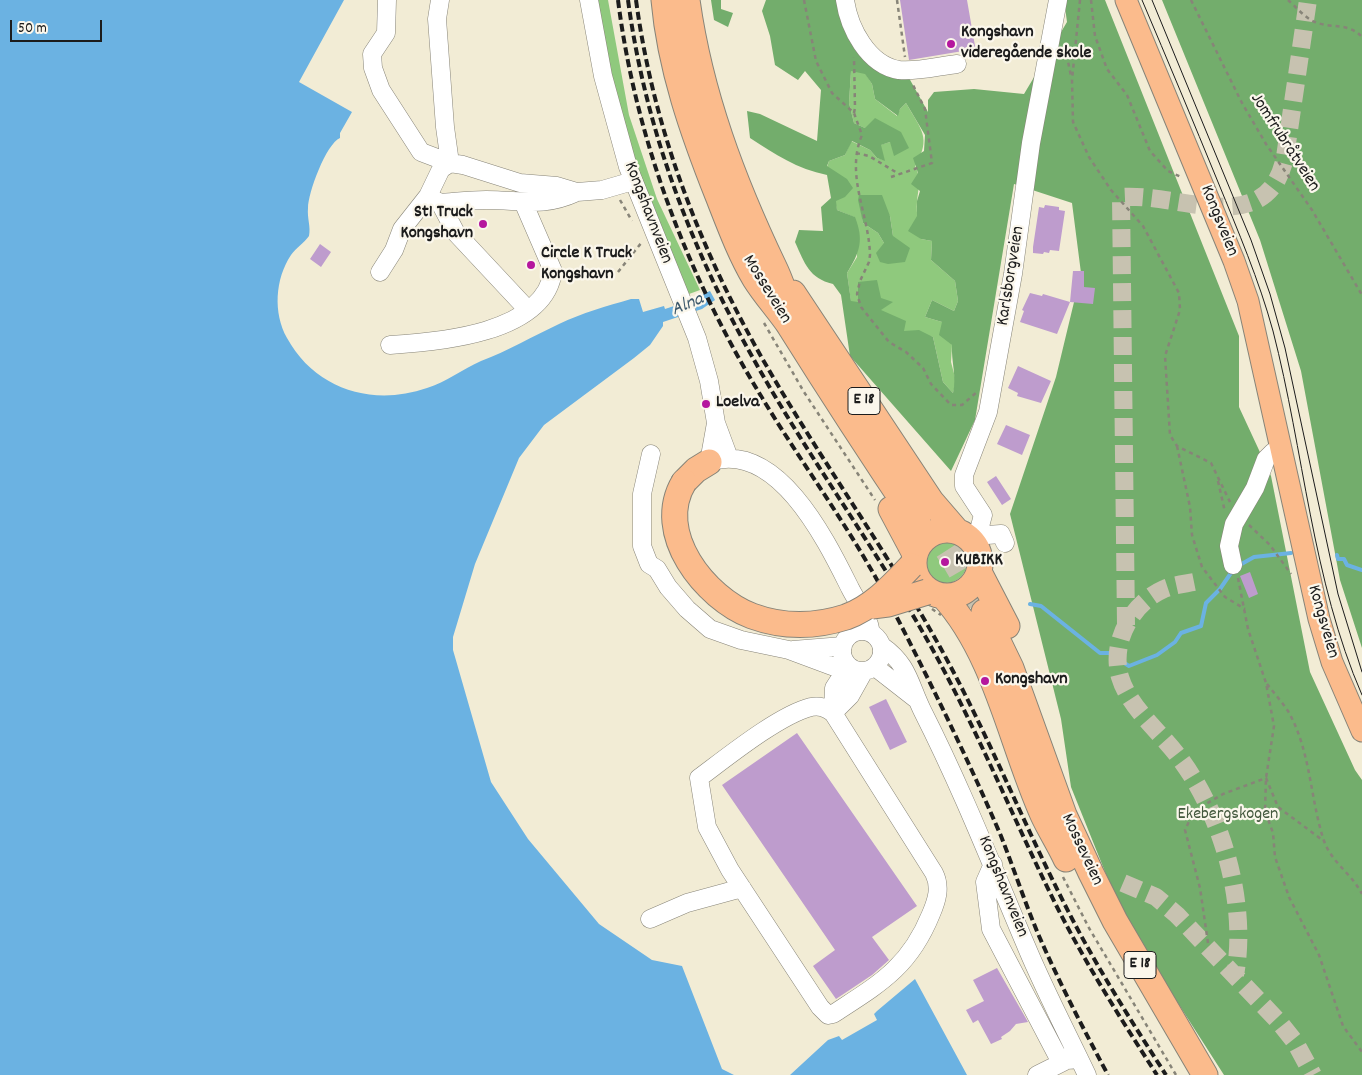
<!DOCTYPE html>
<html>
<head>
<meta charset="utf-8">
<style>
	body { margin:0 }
	#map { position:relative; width:1362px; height:1075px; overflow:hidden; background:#f2ecd5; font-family:Dekko,sans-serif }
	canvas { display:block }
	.scale { position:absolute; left:10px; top:20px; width:92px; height:22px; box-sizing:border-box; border:2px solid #1c1c1c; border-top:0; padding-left:6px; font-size:15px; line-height:18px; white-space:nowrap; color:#1c1c1c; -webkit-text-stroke:4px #fbf7ec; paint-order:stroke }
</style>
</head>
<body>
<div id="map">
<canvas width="1362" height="1075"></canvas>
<div class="scale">50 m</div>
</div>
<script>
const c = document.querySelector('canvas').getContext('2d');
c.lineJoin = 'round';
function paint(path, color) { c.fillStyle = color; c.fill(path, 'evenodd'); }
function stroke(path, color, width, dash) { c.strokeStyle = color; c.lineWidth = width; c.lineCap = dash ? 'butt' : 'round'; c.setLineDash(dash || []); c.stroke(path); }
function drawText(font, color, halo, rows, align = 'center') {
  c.font = font + ' Dekko,sans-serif'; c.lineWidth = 4.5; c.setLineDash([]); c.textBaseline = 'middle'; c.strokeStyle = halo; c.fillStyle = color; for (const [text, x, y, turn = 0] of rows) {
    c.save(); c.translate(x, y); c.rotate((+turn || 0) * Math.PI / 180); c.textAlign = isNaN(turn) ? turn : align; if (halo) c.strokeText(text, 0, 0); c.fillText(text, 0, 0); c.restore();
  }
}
const green = new Path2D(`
	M597,0H608L629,115L657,199L700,290L689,294L660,235L616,106Z
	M851,70L865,73L872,84L875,99L897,116L900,109L906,103C921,130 932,137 915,166C922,179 918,189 917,202C916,214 919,227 921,239L932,241L931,260L955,281L958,301L954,311L932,300L925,317L942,322L952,345L951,362L956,381L953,393L943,382L933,337L904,331L858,303L851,302L847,273L857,257L854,217L837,210L827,167L829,161L845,155L851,141L870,150L877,158L884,160L880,145L890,142L908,148L854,123L849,103ZM859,195L869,197L890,216L893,236L884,243L878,233L863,223Z
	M925 562a21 21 0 1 1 42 0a21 21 0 1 1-42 0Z`);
const forest = new Path2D(`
	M711,0H721V9L733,13L728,27L714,20Z
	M766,0H840L847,32L909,78L928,112V100L934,92L974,89L1024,94L1067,22L1064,0H1105L1239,336V407L1271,476L1310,672L1355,770L1362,780V1075H1224L1124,919L1071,787L1061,719L1010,514L1056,377L1081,273L1072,203L1014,184L975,420L951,471L850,356L841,295L833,284C809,278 805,264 795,242L799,230L823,231L821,207L831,198L827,175C797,169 775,154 750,138L747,111L760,114L817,141L821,90L805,71L798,80L775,65L770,36L762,11ZM851,71L865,74L872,84L875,99L898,116L900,109L906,103L925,135L924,151L913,158L918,173L911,184L920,191L917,201V216L908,231L921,239L932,241L931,260L955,281L958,301L954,311L932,300L925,317L942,322L939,335L952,345C951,361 957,377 953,393L943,382L933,337L919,330L904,331L906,321L881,310L893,302L881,298L877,280L858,282V302L851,301L847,273C860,252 864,240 855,217L837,210L836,201L845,197L853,188L847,179L827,166L829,161L845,155L852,141L870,150L877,158L885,161L881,145L890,142L894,156L909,148L901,132L875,118L865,128L854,123L849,103Z
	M1162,0H1362V648L1340,580L1301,371L1260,240Z
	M859,195H882L890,216L893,236L910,248L905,262L888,264L880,262L876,253L884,243L878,233L863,223L858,200Z`);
const water = new Path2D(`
	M0,0H344L299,82L352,112L340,133V138C326,144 308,193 308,208C307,218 311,227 309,236C304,243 296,248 291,255C275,279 273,313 287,338C315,389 372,407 427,388C446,382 463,369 481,361C508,351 533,336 559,324C582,313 607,306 631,299H639L643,312L664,306L665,309L695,299L694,298L710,291L715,300L702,309L663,322V326L650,345L634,358L544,425L519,458L475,564L453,637V650L491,782L528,839L599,924L652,960L682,966L722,1069L734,1075H0Z
	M915,979L967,1075H790L828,1040L839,1036L842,1040L877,1020L874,1014L877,1011Z`);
const stream = new Path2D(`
	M1337,555L1338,559H1344L1347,565L1362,570
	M1238,566L1254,557L1291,553
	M1030,604L1041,606L1100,653H1109L1129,666L1157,655L1175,642L1181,633L1201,626L1206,603L1220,589L1233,570`);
const building = new Path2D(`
	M900,0H967L975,46L971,56L965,57L963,51L909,60Z
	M1045,205L1059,207V210L1065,211L1059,251L1050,250L1049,253L1044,252L1043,254L1033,253V247L1039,207L1044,208Z
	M320,244L331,252L321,267L310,259Z
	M1073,271H1084V287L1095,288L1093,304L1070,302Z
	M1030,293L1042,296L1043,294L1070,302L1057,334L1020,322L1024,311L1022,310Z
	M1018,366L1051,381L1041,403L1017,396L1018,393L1008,388Z
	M1006,425L1030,435L1022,455L997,444Z
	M996,476L1011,499L1002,505L987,482Z
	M1250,572L1258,594L1249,598L1240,576Z
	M886,699L907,742L890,750L869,707Z
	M797,733L917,906L872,937L889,960L872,975L836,999L813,966L835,950L722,785Z
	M997,968L1028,1022L1016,1024L1010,1031L1001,1037L1002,1039L991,1044L978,1020L973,1023L966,1010L984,1001L973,980Z`);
const minorTunnel = new Path2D(`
	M1194,582C1184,584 1174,585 1164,589C1132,603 1110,642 1120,677C1129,707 1159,731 1178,756C1222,813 1248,904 1235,975
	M1126,625L1121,197C1178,192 1268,241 1285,157L1308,0
	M1123,883L1156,897L1177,915L1280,1023L1295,1042L1313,1075`);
const highwayTunnel = new Path2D(`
	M927,519L955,562L984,612`);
const path = new Path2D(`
	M804,0L816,61L832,93L854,113L862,135C845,175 869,214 870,255L869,262L860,281L857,294L861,307L889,342L906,352L923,368L931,384L951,405H962L977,392
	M897,0L905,57
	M1080,0L1072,80L1073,122L1089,157L1111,190L1143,226L1179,293L1180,310L1165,356L1170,435L1177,446L1211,463L1230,502
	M1091,0L1095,36L1107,69L1127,95L1150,151L1168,171L1181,177
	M1191,0L1242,103L1266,144L1312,210L1362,295
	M1288,0C1296,7 1305,18 1315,22C1332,29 1348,22 1362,37
	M1065,47L1071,76
	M854,113L855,108L854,57
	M856,153L869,156L899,174
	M891,177L932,163L925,109L912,83
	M620,200L632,221
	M618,272L642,242
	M764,323L804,392L875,500
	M1177,446L1190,507L1192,535L1202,567L1225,597L1245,609
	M1218,481L1225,512
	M1249,525L1270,545L1291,574
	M1238,578L1248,629L1266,683L1274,726L1266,778L1265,811L1273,833L1275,857L1289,897L1319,955L1343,1026L1362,1052
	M1267,684C1274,693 1282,702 1288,711C1311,751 1310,799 1324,841C1332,863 1352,874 1362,894
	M1063,877L1089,928L1176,1075
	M1208,943L1200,888L1185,830L1194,811L1223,794L1266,778L1278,807L1325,842`);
const minor = new Path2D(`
	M387,0L386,33L372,54L373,68L381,90L421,152L450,163
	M440,0L437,19L445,127L450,163L463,165L520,183L557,186L577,192L602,190L633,181
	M589,0L603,76L628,167L697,338L709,381L716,423L729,458
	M845,0C849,28 868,65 899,70C917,72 939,66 957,64
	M428,196L440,203L456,233L528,310
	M440,203C455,202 471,200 486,200C522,200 542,208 577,192
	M380,272L394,250L402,229L428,196L441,169L450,163
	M390,345C437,342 545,334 553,271L524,204
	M716,423L709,462C777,439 826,540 850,588C858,604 868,614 871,633
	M651,454L642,494V546L649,564L657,569L668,587L687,609L710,629L741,640L789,650L832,666H848
	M979,530L987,535L1001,534L1005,543
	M971,539L979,530L983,515L964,486V475L988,412L1013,274L1031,143L1058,0
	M1233,565L1229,546L1234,524L1255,488L1266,459L1273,452L1282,450
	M842 651a20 20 0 1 1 40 0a20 20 0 1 1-40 0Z
	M882,646C909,665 909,684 923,712C962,789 993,868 1027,948C1045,991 1067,1033 1087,1075
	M793,650L843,646
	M875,667L916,699
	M833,713C826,708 820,705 811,707C779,715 726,758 699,778L707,827L730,870L820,1007L828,1015L833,1014C879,984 909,968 931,914C937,900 941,887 934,873L833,713L834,688L848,666
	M833,713L850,696L864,671
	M993,864L985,882L991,929L1057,1055L1067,1060L1079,1059
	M650,919L687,903L742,888
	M1037,1075L1067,1060`);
const major = new Path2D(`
	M1126,0L1234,261L1248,301L1319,619L1332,662L1362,731`);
const highway = new Path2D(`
	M664,0C670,68 693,133 718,196C729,224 740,254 755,279C765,295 778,309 789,325C831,392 874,458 919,525
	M687,0C700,94 733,181 774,267C782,283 786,300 794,316
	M793,293L931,501L956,530
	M684,482L696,470L709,462
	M891,509L915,554
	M914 563a33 33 0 1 1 66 0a33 33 0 1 1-66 0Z
	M979,572L1007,626
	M943,596C996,654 1011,744 1043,815C1050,830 1059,844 1066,859
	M984,612L1011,668L1064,815L1091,873L1115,921L1205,1075`);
const tram = new Path2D(`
	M1142,0C1168,61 1193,121 1218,182C1238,231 1259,280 1273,331C1304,451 1312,580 1362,695
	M1152,0L1251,240L1270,294L1285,348L1338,594L1362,672`);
const rail = new Path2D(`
	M618,0C635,135 685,269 755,386C798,459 851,528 890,604C929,679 967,757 1001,836C1014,869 1025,903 1039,936C1060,984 1084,1030 1108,1075
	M628,0C645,127 690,247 753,358C809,459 878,551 934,652C979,734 1014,820 1055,903C1085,963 1121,1019 1157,1075
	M636,0C653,127 699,247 762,358C818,456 885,548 940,647C986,730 1021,818 1064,903C1094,963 1130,1019 1166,1075`);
const pathBridge = new Path2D(`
	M932,609L941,615`);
const highwayBridge = new Path2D(`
	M684,482C653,533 705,598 752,616C782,627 815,627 846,617C873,607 892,586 911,566
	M872,606L888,604L927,592`);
const markers = [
	[951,44,5,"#b5179e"],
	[483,224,5,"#b5179e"],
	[531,265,5,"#b5179e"],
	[706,404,5,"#b5179e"],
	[945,562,5,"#b5179e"],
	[985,681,5,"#b5179e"]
];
const shields = [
	[864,401,32],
	[1140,965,32]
];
const shieldNames = [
	["E 18",864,401],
	["E 18",1140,965]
];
const poiNames = [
	["Kongshavn",961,34],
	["videregående skole",961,55],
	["St1 Truck",473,214,"right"],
	["Kongshavn",473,235,"right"],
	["Circle K Truck",541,255],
	["Kongshavn",541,276],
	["Loelva",716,404],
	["KUBIKK",955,562],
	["Kongshavn",995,681]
];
const streetNames = [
	["Jomfrubråtveien",1284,143,57],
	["Kongshavnveien",647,213,69],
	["Kongsveien",1218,221,68],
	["Karlsborgveien",1012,276,-81],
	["Mosseveien",766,290,58],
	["Kongsveien",1322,622,74],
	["Mosseveien",1081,850,65],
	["Kongshavnveien",1002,887,68]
];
const parkNames = [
	["Ekebergskogen",1228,816]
];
const waterNames = [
	["Alna",688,306,-23]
];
paint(green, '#8fc97d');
paint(forest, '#73ad6c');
paint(water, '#6bb2e2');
stroke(stream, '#6bb2e2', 4);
paint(building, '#be9ccd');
stroke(minorTunnel, '#c7c2b0', 18, [18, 9]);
stroke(highwayTunnel, '#c7c2b0', 25, [25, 12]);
stroke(minor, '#878478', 19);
stroke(major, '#878478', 23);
stroke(highway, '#878478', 27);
stroke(path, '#878478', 2.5, [4, 4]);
stroke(minor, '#fff', 18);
stroke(major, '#fbbb8c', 21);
stroke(highway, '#fbbb8c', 25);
stroke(tram, '#1c1c1c', 1);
stroke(rail, '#1c1c1c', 4, [8, 4]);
stroke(highwayBridge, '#878478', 27, []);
stroke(pathBridge, '#878478', 2.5, [4, 4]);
stroke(highwayBridge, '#fbbb8c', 25);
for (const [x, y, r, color] of markers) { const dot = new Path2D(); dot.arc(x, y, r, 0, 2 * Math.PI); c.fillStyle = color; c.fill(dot); stroke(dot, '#fbf7ec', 2); }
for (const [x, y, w] of shields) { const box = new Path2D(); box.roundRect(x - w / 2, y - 13.5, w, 27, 4); c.fillStyle = '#fbf7ec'; c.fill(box); stroke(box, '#1c1c1c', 1); }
drawText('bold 16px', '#1c1c1c', null, shieldNames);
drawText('bold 18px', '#1c1c1c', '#fbf7ec', poiNames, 'left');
drawText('18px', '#1c1c1c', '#fbf7ec', streetNames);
drawText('18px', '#44593e', '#fbf7ec', parkNames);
drawText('italic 19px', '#3c586b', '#fbf7ec', waterNames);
</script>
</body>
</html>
